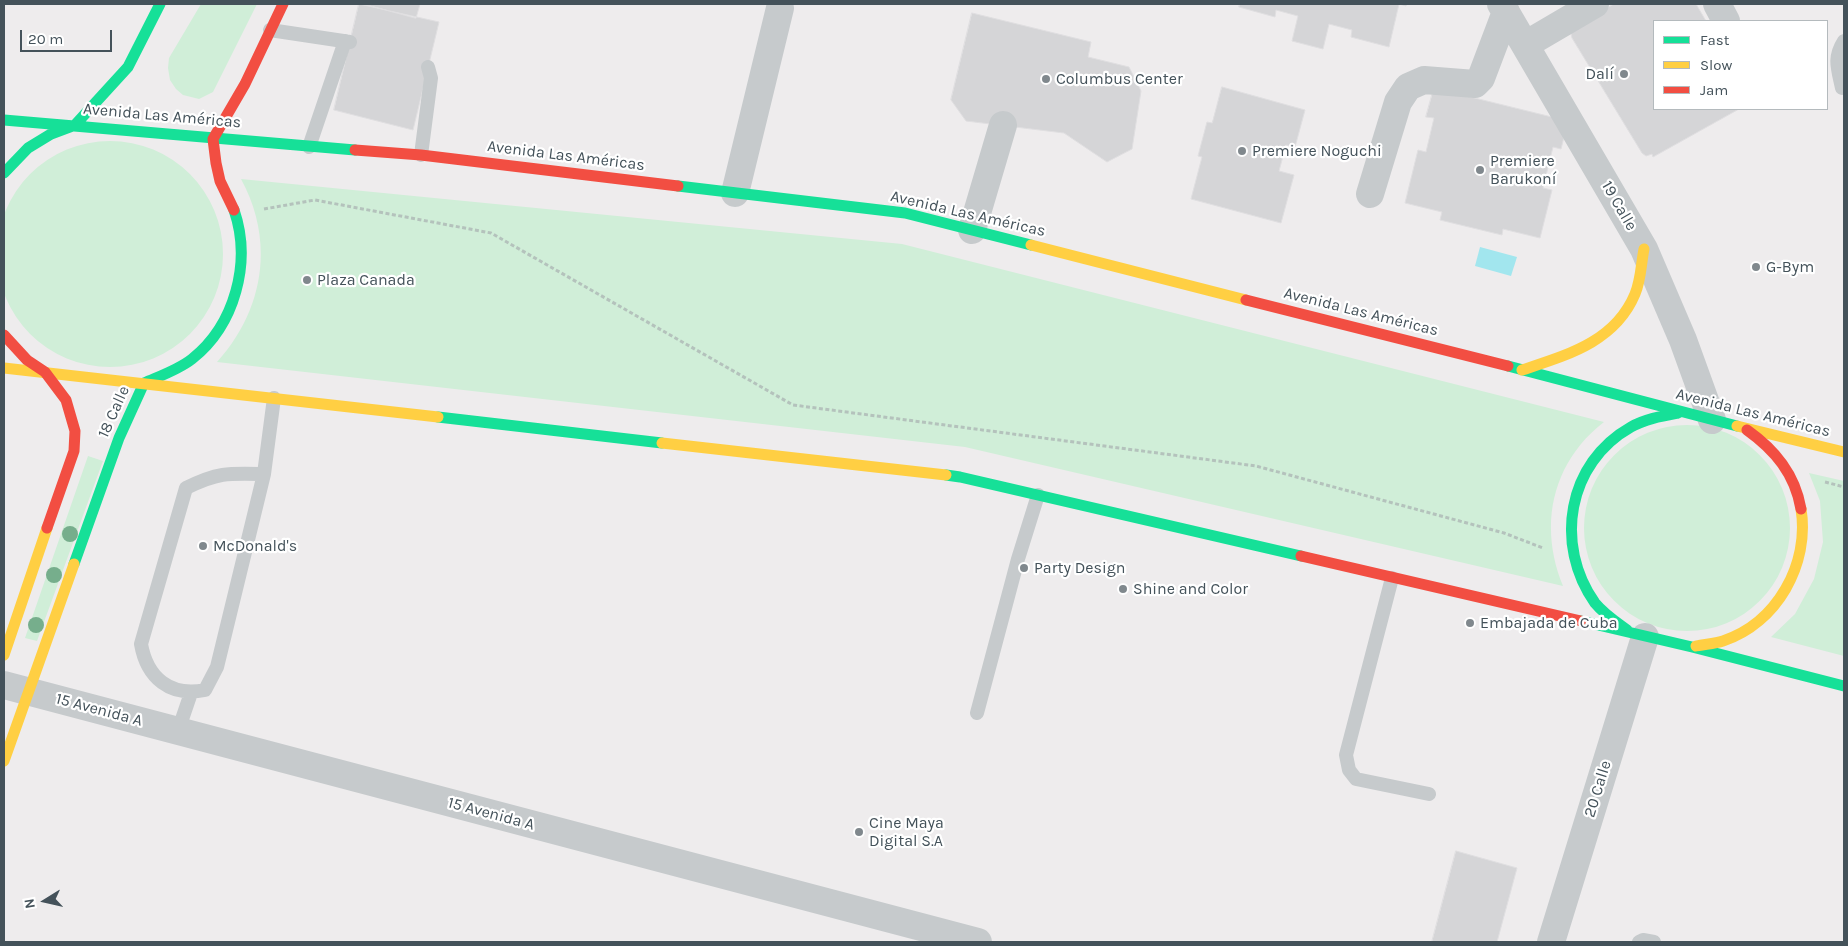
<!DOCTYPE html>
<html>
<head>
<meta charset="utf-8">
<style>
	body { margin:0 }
	#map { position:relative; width:1848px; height:946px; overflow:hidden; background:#eeeced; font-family:Karla,sans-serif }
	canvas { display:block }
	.frame { position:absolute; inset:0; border:5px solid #44525a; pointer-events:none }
	.legend { position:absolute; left:1653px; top:20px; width:175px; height:90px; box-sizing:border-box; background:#fff; border:1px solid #b4babd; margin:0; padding:6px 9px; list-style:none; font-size:15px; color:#44525a }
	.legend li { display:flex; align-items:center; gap:10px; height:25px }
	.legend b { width:25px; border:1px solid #b4babd }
	.north { position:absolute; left:20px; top:876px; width:50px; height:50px; -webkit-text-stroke:4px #fff; paint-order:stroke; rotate:260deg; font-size:14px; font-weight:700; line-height:20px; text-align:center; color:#44525a }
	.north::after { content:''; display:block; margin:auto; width:18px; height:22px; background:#44525a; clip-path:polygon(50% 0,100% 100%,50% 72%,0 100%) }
	.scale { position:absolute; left:20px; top:30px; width:92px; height:22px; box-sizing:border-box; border:2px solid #44525a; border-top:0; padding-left:6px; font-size:15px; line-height:18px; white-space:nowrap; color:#44525a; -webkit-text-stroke:4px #fff; paint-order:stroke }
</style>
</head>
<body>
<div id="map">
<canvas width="1848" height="946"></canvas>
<div class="frame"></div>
<ul class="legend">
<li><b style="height:6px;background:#16e098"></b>Fast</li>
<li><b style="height:6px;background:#ffcf43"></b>Slow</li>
<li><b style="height:6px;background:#f24e42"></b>Jam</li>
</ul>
<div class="north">N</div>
<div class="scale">20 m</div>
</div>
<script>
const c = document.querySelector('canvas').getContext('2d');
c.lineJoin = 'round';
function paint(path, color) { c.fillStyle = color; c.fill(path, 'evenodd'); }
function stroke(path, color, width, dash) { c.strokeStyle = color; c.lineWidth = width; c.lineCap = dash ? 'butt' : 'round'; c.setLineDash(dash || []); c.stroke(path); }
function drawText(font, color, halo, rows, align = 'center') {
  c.font = font + ' Karla,sans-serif'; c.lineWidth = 4.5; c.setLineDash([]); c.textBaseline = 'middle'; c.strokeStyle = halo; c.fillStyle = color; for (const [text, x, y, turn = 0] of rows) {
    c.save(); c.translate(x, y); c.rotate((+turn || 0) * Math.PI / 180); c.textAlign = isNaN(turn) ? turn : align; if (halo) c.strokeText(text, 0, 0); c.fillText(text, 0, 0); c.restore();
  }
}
const green = new Path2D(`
	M201,4H257L213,92L199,99L183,95L176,89L170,80L168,68L169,58Z
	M-3 254a113 113 0 1 1 226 0a113 113 0 1 1-226 0Z
	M241,179L902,244L1604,422C1552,462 1538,526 1563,586L965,447L217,362C264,310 275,241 241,179Z
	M1584 528a103 103 0 1 1 206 0a103 103 0 1 1-206 0Z
	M88,456L103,461L37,641L25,638Z
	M1809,473L1844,481V656L1771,637L1795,614L1814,579L1823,542L1820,501Z`);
const water = new Path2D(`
	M1480,247L1517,257L1511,276L1475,266Z`);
const building = new Path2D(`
	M359,4L439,22L413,130L334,110Z
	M364,4H420L416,18Z
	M1240,4H1407L1406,6L1399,4L1389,47L1351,37L1352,30L1329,24L1323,49L1292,41L1298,16L1276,10L1275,17L1239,7Z
	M1614,4H1696L1706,21H1654V109H1739L1653,157L1652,154L1646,156L1642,153L1572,38L1571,34L1573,28Z
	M972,13L1091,42L1088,57L1129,67L1141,91L1132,149L1107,162L1064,133L966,121L951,100Z
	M1222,87L1305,110L1295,147L1286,145L1279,171L1294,175L1281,223L1191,199L1202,157L1198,156L1207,122L1212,123Z
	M1434,88L1568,121L1561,149L1553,147L1543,188L1552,190L1540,238L1503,229L1502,235L1440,220L1442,212L1405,203L1418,150L1426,152L1434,118L1426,117Z
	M1456,851L1517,868L1497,942H1432Z`);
const path = new Path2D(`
	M264,209L315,200L491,233L793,405L1256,466L1504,533L1543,548
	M1825,482L1844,487`);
const lane = new Path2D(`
	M270,30L350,42
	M1842,88C1838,69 1833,58 1844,41
	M309,147L345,41
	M421,155L431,78L428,67
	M264,474C229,473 218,472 186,488L141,644C147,678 170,697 205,690L217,667L264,474L274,398
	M1392,578L1346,755L1349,770L1356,779L1429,794
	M977,713L1018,559L1038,495
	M178,731L191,693
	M1639,942L1643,940L1654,942`);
const street = new Path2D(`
	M1501,4L1644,249L1683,340L1712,420
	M1717,4L1726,21
	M1525,45L1595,4
	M735,193L780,8
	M1370,194L1398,102L1408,87L1424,80L1475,84L1481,78L1506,12
	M972,230L1003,125
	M4,685L978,942
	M1551,942L1645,637`);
const fast = new Path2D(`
	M4,120L355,150
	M4,173L28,148L51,134L75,125L128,67L160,4
	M678,186L905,213L1031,245
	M1508,366L1737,426
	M438,417L662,443
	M946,475L960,477L1301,556
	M74,564L119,438L144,383C160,376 178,370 192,359C235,325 252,262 234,210
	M1581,621L1692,647L1844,686
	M1627,630C1616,622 1604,614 1595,603C1554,545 1567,463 1631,427C1645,419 1662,416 1678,413`);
const slow = new Path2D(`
	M1031,245L1246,300
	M4,368L438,417
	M1522,370C1567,355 1615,342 1635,294C1641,280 1641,264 1644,249
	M1737,426L1844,452
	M662,443L946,475
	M1696,646C1705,644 1714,644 1723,641C1777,623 1810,564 1801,509
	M4,655L47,528
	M4,761L74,564`);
const jam = new Path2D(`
	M355,150L421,155L678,186
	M234,210L220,181L216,163L213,139L245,84L283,4
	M1246,300L1508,366
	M4,335L27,360L45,372L66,400L75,431L74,451L47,528
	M1747,430C1775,450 1795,474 1801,509
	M1301,556L1581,621`);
const trees = [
	[70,534],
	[54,575],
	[36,625]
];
const markers = [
	[1624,74,5,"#80888d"],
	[1046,79,5,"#80888d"],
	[1242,151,5,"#80888d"],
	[1480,170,5,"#80888d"],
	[1756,267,5,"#80888d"],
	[307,280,5,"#80888d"],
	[203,546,5,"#80888d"],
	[1024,568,5,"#80888d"],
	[1123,589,5,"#80888d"],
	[1470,623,5,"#80888d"],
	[859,832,5,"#80888d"]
];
const poiNames = [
	["Dalí",1614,74,"right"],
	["Columbus Center",1056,79],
	["Premiere Noguchi",1252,151],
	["Premiere",1490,161],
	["Barukoní",1490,179],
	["G-Bym",1766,267],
	["Plaza Canada",317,280],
	["McDonald's",213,546],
	["Party Design",1034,568],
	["Shine and Color",1133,589],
	["Embajada de Cuba",1480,623],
	["Cine Maya",869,823],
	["Digital S.A",869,841]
];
const streetNames = [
	["Avenida Las Américas",162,116,5],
	["Avenida Las Américas",566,156,7],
	["19 Calle",1619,206,60],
	["Avenida Las Américas",968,214,13],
	["Avenida Las Américas",1361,312,14],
	["18 Calle",114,412,-66],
	["Avenida Las Américas",1753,413,14],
	["15 Avenida A",99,710,15],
	["20 Calle",1598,789,-73],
	["15 Avenida A",491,814,15]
];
paint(green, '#d0eed8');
paint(water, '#a2e6ee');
paint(building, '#d5d5d7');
stroke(building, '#dfdee0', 1);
stroke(path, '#b4c2bc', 3, [4, 2.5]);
stroke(lane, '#c6cacc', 14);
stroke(street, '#c6cacc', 28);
stroke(fast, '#16e098', 11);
stroke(slow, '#ffcf43', 11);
stroke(jam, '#f24e42', 11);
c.fillStyle = '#76ae8c';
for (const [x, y] of trees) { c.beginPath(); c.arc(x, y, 8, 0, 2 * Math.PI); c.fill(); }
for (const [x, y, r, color] of markers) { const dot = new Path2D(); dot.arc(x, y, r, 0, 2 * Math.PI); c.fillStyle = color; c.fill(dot); stroke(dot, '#fff', 2); }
drawText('16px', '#44525a', '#fff', poiNames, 'left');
drawText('16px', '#44525a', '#fff', streetNames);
</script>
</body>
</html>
